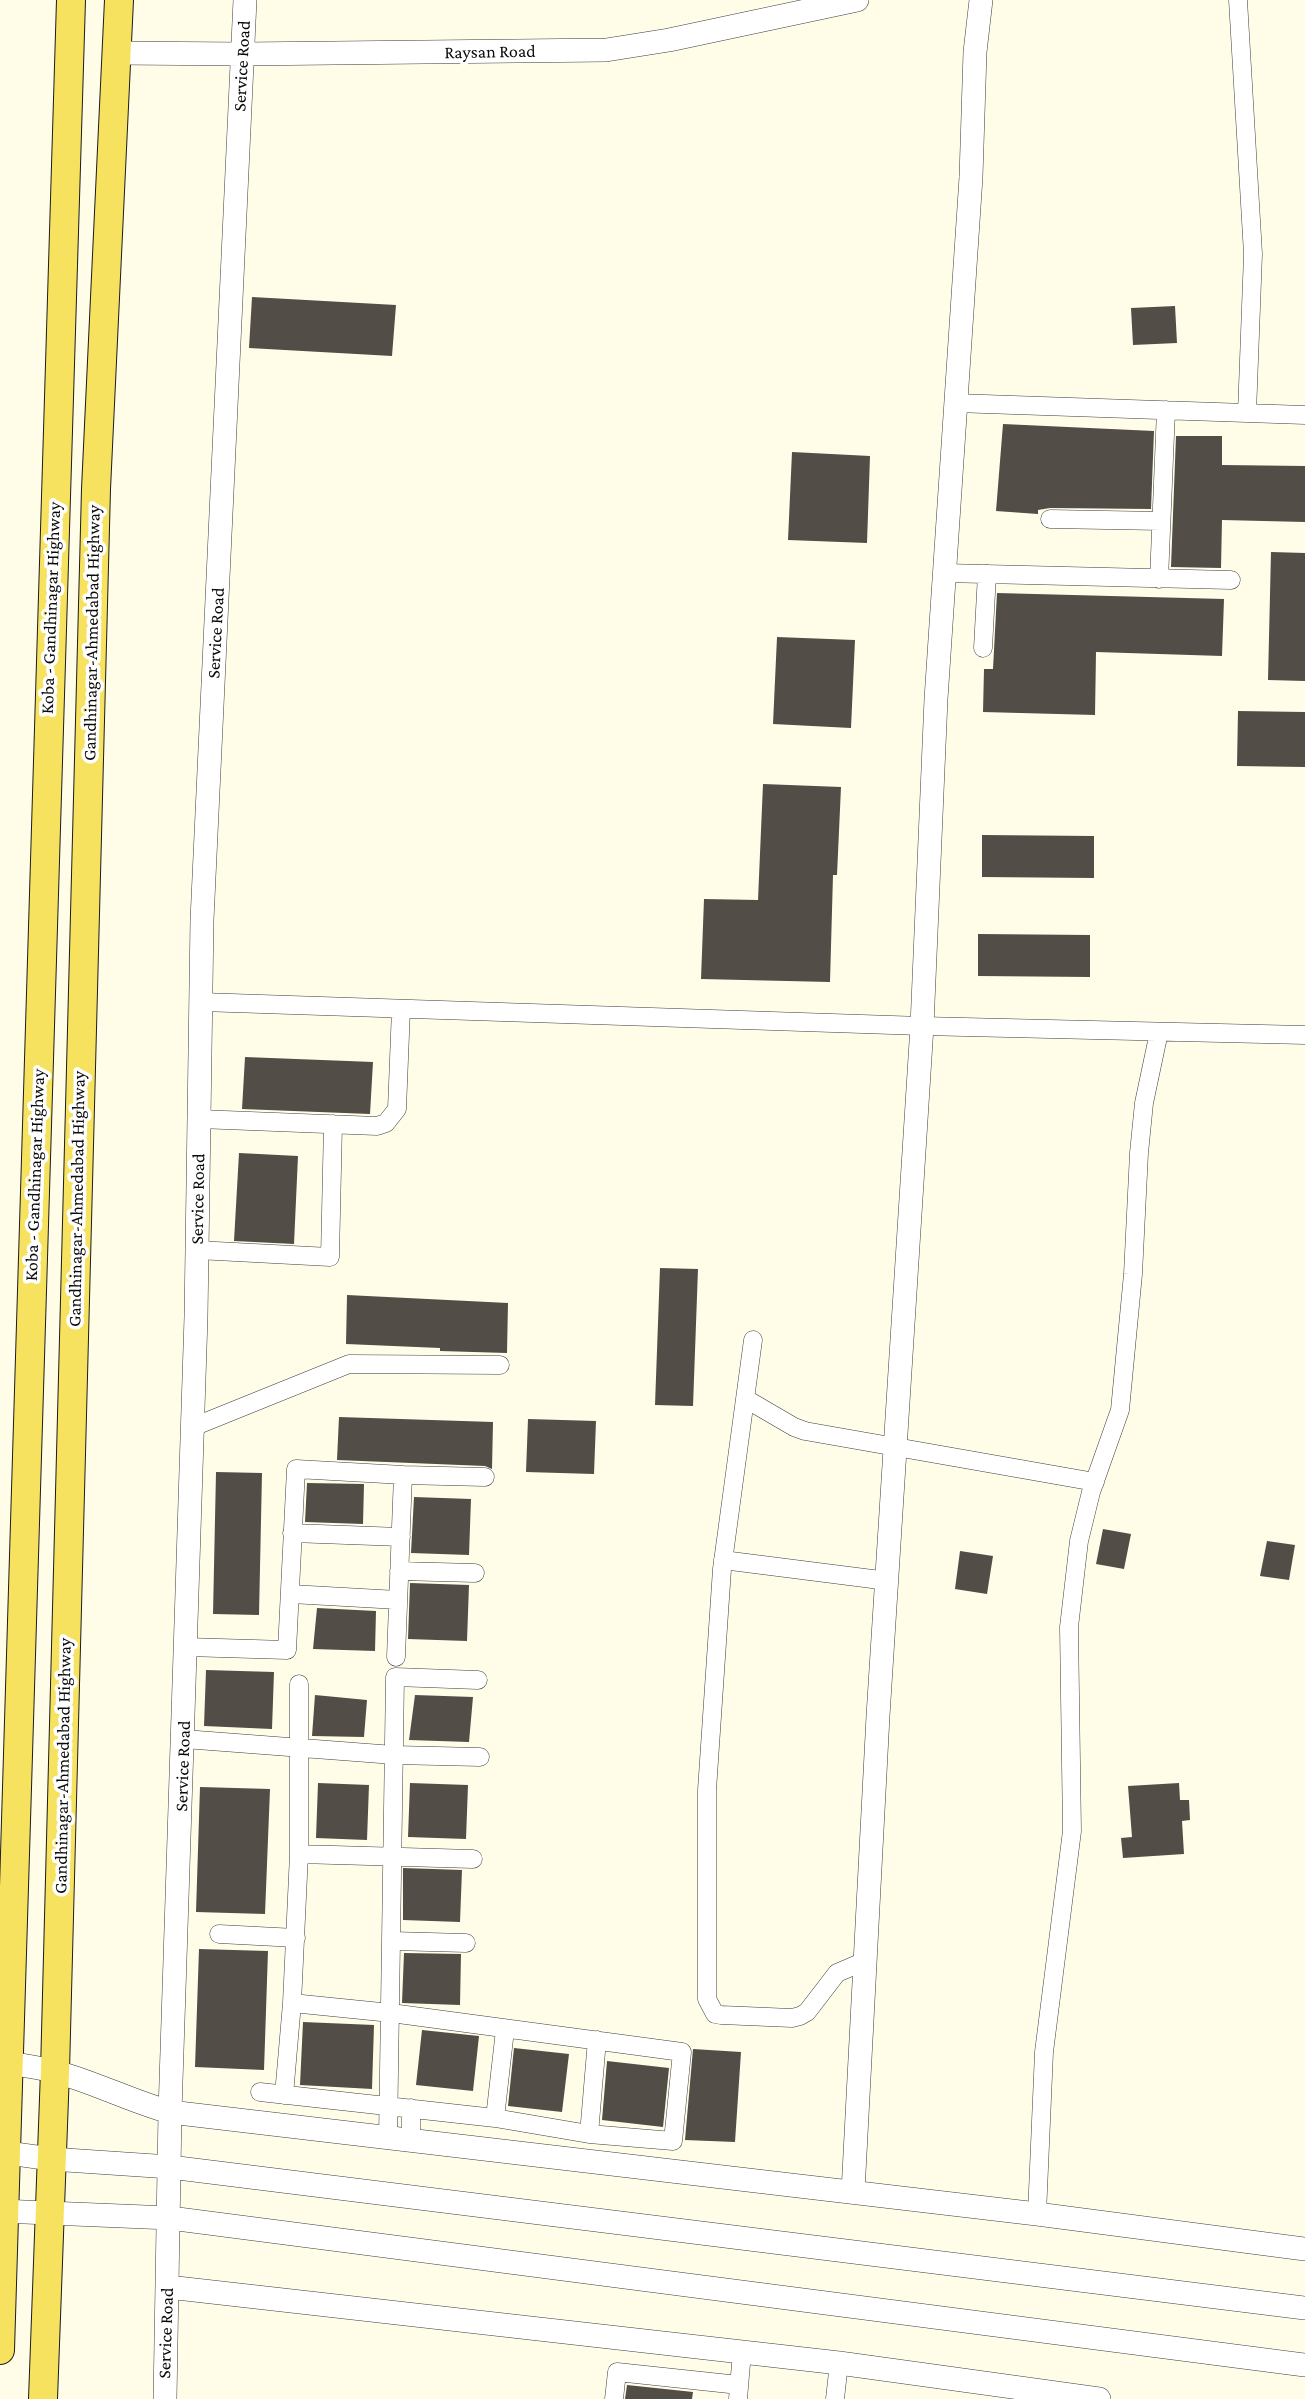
<!DOCTYPE html>
<html>
<head>
<meta charset="utf-8">
<style>
	body { margin:0 }
	canvas { display:block; background:#fffde8 }
</style>
</head>
<body>
<canvas width="1305" height="2399"></canvas>
<script>
const c = document.querySelector('canvas').getContext('2d');
c.lineJoin = 'round';
function paint(path, color) { c.fillStyle = color; c.fill(path, 'evenodd'); }
function stroke(path, color, width, dash) { c.strokeStyle = color; c.lineWidth = width; c.lineCap = dash ? 'butt' : 'round'; c.setLineDash(dash || []); c.stroke(path); }
function drawText(font, color, halo, rows, align = 'center') {
  c.font = font + ' "Crimson Pro",serif'; c.lineWidth = 7; c.setLineDash([]); c.textBaseline = 'middle'; c.strokeStyle = halo; c.fillStyle = color; for (const [text, x, y, turn = 0] of rows) {
    c.save(); c.translate(x, y); c.rotate((+turn || 0) * Math.PI / 180); c.textAlign = isNaN(turn) ? turn : align; if (halo) c.strokeText(text, 0, 0); c.fillText(text, 0, 0); c.restore();
  }
}
const building = new Path2D(`
	M252,297L396,305L392,356L249,348Z
	M1175,306L1177,343L1133,345L1131,308Z
	M1003,424L1154,431L1151,509L1050,508L1038,510V514L996,511Z
	M1176,436H1222V465L1305,466V522L1222,520L1221,568L1171,567Z
	M792,452L870,456L867,543L788,540Z
	M1271,552L1305,553V681L1268,680Z
	M997,593L1224,599L1222,656L1096,652L1095,715L983,712L984,669H993Z
	M777,637L855,640L851,728L773,724Z
	M1238,711L1305,712V767L1237,766Z
	M763,784L841,787L837,875H833L830,982L701,979L704,899L758,900Z
	M982,835L1094,836V878L982,877Z
	M978,934L1090,935V977L978,976Z
	M245,1057L373,1062L370,1114L242,1109Z
	M239,1153L298,1156L294,1244L234,1241Z
	M660,1268L698,1269L693,1406L655,1405Z
	M347,1295L508,1303L507,1353L440,1351V1348L346,1344Z
	M339,1417L493,1422L492,1469L485,1466L337,1460Z
	M528,1419L596,1421L594,1474L526,1472Z
	M216,1472L262,1473L259,1615L213,1614Z
	M307,1483L364,1484L363,1524L305,1522Z
	M414,1497L471,1499L469,1555L411,1553Z
	M1103,1529L1131,1534L1124,1569L1096,1564Z
	M1267,1541L1295,1545L1289,1580L1260,1576Z
	M960,1551L993,1556L987,1594L955,1589Z
	M410,1583L469,1585L467,1641L408,1639Z
	M317,1608L376,1611L375,1651L313,1649Z
	M206,1670L274,1672L272,1729L204,1726Z
	M315,1695L367,1700L364,1737L312,1736Z
	M415,1695L473,1697L469,1742L409,1740Z
	M318,1783L369,1785L367,1840L316,1838Z
	M410,1783L468,1785L466,1839L408,1837Z
	M1179,1783L1180,1800H1189L1190,1820L1182,1821L1184,1854L1123,1858L1121,1838L1132,1837L1128,1786Z
	M200,1787L270,1789L265,1914L196,1912Z
	M403,1868L462,1870L460,1922L403,1920Z
	M199,1949L268,1951L264,2070L195,2067Z
	M404,1953L461,1954L460,2005L402,2003Z
	M303,2022L374,2025L372,2089L300,2085Z
	M422,2030L479,2036L473,2091L416,2085Z
	M514,2048L569,2054L562,2112L508,2106Z
	M693,2049L741,2052L735,2142L685,2140Z
	M607,2061L669,2068L663,2127L602,2120Z
	M627,2385L693,2392L692,2399H625Z`);
const minor = new Path2D(`
	M1238,0L1253,254L1247,413
	M955,403L1305,415
	M1050,519L1161,521
	M944,573L1231,580
	M1159,579L1166,410
	M983,648L987,574
	M201,1002L922,1026L1305,1035
	M199,1119L377,1126L386,1123L397,1109L401,1009
	M197,1250L330,1257L333,1124
	M753,1340L722,1569L707,1790V1999L715,2014L721,2015L792,2018L800,2016L807,2012L837,1973L865,1961
	M746,1399L794,1427L805,1431L1095,1482
	M193,1427L349,1364L500,1365
	M403,1475L485,1477
	M292,1533L401,1537
	M723,1560L888,1581
	M399,1571L475,1573
	M291,1594L398,1600
	M186,1647L287,1650L296,1469L403,1475L396,1657
	M184,1739L394,1755L480,1757
	M299,1854L473,1859
	M219,1934L296,1938
	M392,1941L466,1943
	M260,2092L495,2118L589,2134L673,2141L682,2052L391,2013L292,2003
	M284,2095L292,2003L299,1854V1684
	M495,2118L505,2030
	M589,2134L597,2040
	M388,2138L395,1677L478,1680
	M411,2140V2108
	M1037,2214L1044,2052L1072,1831L1069,1627L1079,1541L1091,1492L1120,1410L1133,1274L1139,1153L1144,1103L1159,1032
	M614,2399L617,2372L739,2385
	M738,2399L742,2352
	M835,2399L839,2363`);
const tertiary = new Path2D(`
	M118,53L243,54L606,50L669,40L857,0
	M0,2064C11,2063 22,2065 33,2067C82,2075 123,2099 170,2112L1037,2214L1305,2249
	M0,2152L51,2159L170,2167L1305,2308
	M853,2192L878,1716L922,1026L936,699L971,177L975,52L981,0
	M0,2211L170,2218L1305,2365
	M168,2287L839,2363L1099,2399
	M165,2399L170,2112L196,1317L202,920L245,0`);
const primary = new Path2D(`
	M0,2350L71,0
	M43,2399L55,2071L96,489L119,0`);
const streetNames = [
	["Raysan Road",490,52,-1],
	["Service Road",242,66,-87],
	["Koba - Gandhinagar Highway",51,608,-88],
	["Gandhinagar-Ahmedabad Highway",92,633,-89],
	["Service Road",216,633,-87],
	["Koba - Gandhinagar Highway",35,1175,-88],
	["Gandhinagar-Ahmedabad Highway",77,1199,-89],
	["Service Road",198,1199,-89],
	["Gandhinagar-Ahmedabad Highway",63,1766,-89],
	["Service Road",183,1766,-88],
	["Service Road",166,2333,-88]
];
paint(building, '#534d47');
stroke(minor, '#3d3d3d', 19);
stroke(tertiary, '#3d3d3d', 24);
stroke(primary, '#1b1b1b', 30);
stroke(minor, '#fff', 18);
stroke(tertiary, '#fff', 23);
stroke(primary, '#f7e25f', 28);
drawText('18px', '#0a0a0a', '#fff', streetNames);
</script>
</body>
</html>
